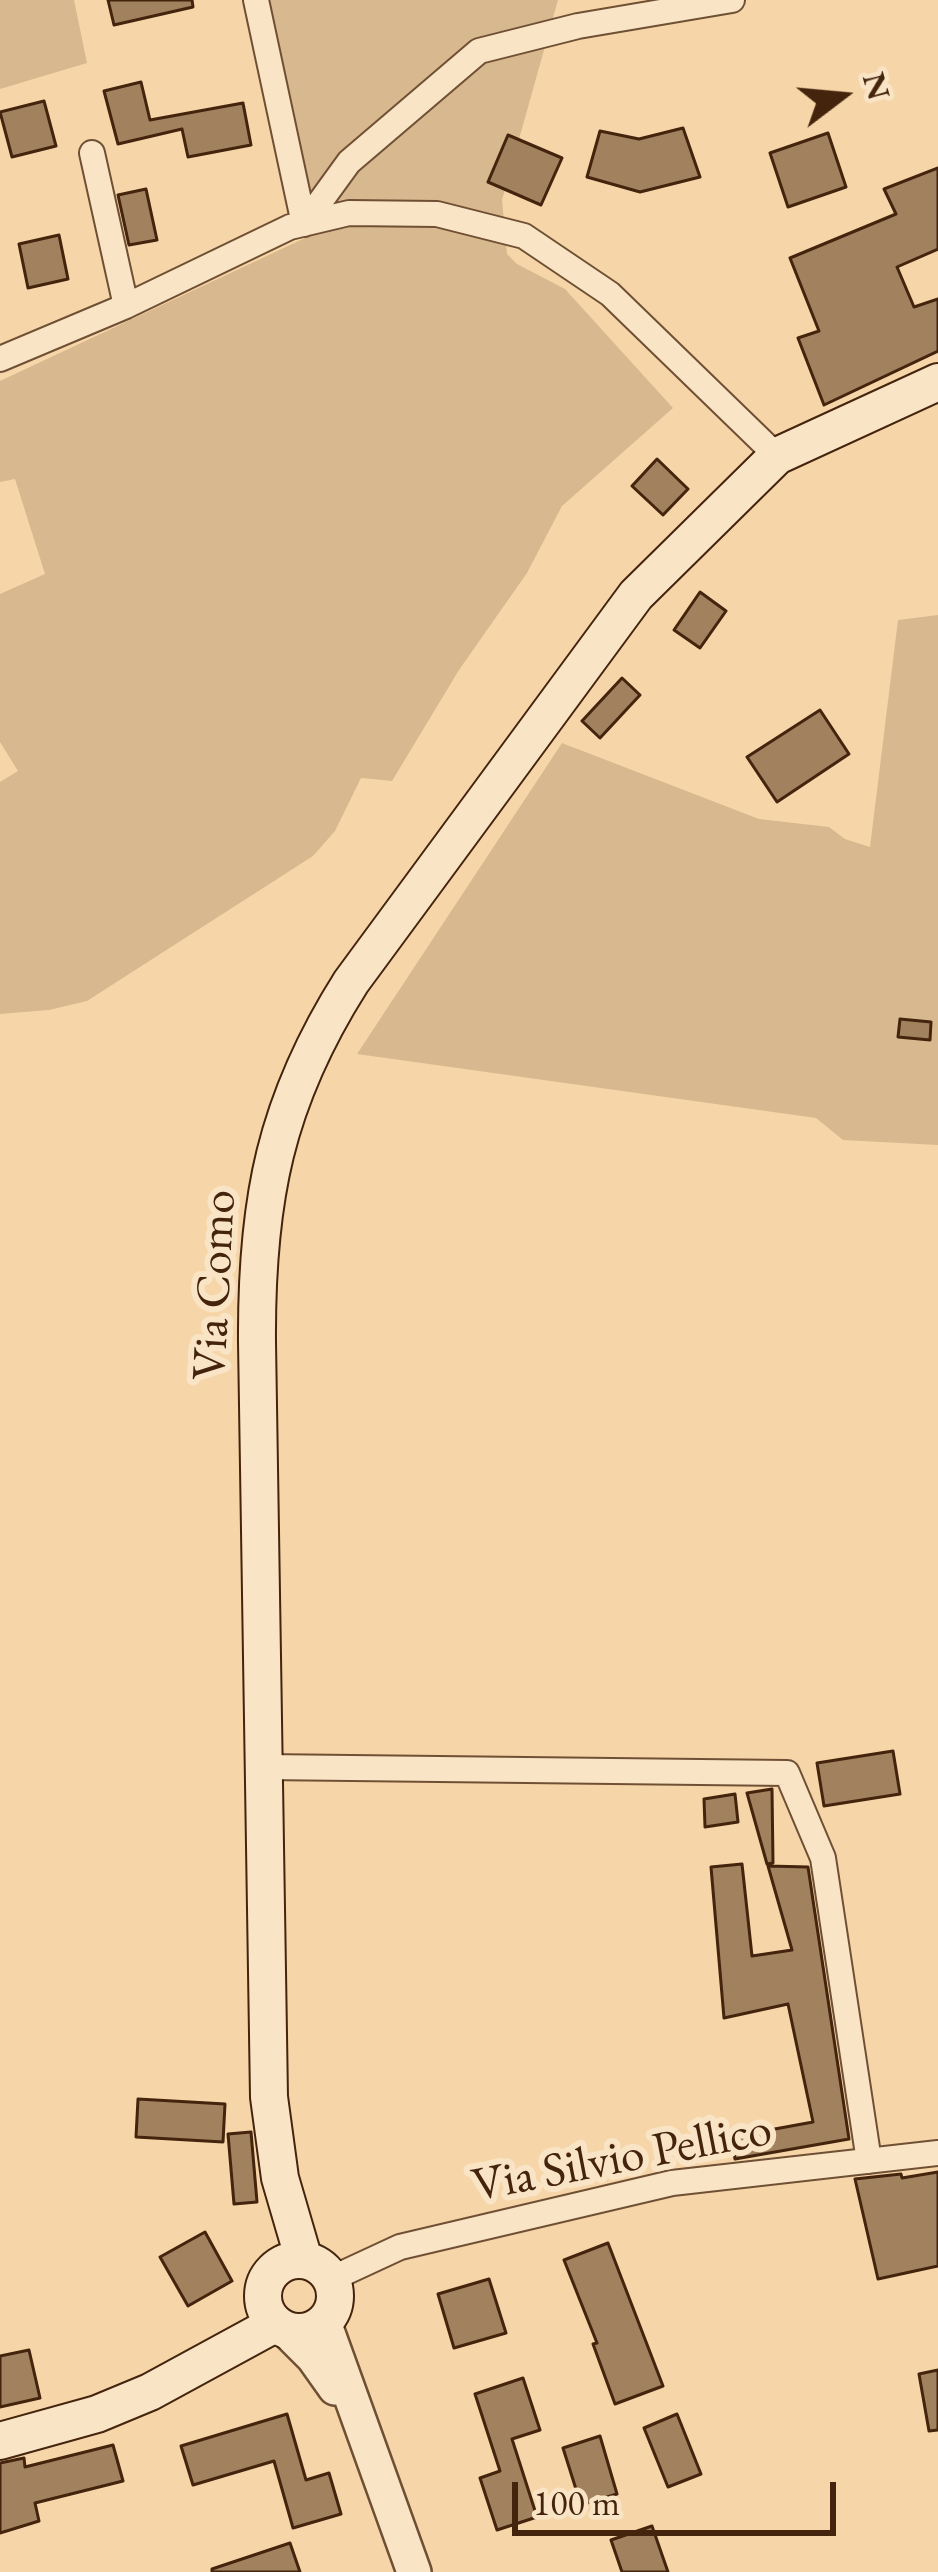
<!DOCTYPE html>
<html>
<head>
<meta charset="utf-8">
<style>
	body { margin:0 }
	#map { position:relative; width:938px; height:2572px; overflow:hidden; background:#f6d6a8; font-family:"EB Garamond",serif }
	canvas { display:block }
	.north { position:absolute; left:782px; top:36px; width:120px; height:120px; -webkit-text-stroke:9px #f9e4c6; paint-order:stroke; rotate:74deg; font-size:33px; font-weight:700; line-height:48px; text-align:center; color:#44240d }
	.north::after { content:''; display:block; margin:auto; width:42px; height:54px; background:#44240d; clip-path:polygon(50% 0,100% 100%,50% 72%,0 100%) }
	.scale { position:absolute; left:512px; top:2482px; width:324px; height:54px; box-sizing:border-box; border:6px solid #44240d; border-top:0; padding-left:15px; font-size:36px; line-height:42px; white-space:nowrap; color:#44240d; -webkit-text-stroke:9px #f9e4c6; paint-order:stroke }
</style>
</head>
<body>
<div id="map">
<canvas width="938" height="2572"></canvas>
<div class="north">N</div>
<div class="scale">100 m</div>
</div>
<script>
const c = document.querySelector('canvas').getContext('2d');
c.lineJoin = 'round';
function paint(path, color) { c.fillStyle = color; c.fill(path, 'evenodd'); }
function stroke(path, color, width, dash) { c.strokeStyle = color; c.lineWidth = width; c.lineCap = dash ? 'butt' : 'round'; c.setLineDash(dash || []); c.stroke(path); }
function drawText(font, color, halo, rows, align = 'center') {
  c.font = font + ' "EB Garamond",serif'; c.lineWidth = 12; c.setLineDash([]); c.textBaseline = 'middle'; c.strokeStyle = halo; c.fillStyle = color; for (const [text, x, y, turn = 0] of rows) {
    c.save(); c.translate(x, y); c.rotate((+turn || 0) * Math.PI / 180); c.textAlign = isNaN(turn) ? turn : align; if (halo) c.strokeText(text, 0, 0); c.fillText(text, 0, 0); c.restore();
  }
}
const green = new Path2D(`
	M0,0H74L87,63L0,89Z
	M246,0H558L502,200L507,254L517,264L565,289L673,408L562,506L527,573L459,670L392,781L361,778L335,831L313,856L87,1001L49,1010L0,1014V782L18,771L0,742V594L45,574L15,479L0,482V381L320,231Z
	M938,615V1145L843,1140L816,1118L357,1054L562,743L759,819L829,827L845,839L870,847L898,620Z`);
const building = new Path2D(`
	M108,0H192L193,7L114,25Z
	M141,82L150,120L243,103L251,145L188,157L182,129L118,144L104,91Z
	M44,101L56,146L12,157L0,112Z
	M683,128L700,177L640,192L587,177L600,131L639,139Z
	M828,133L846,187L788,207L770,153Z
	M508,135L562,158L541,205L488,182Z
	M938,168V249L897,267L914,307L938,299V351L824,405L798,338L819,331L790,258L896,214L884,189Z
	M146,189L157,240L129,245L118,195Z
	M59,235L68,279L28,288L19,244Z
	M657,459L688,489L663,515L632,486Z
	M700,592L726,611L700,648L674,630Z
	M622,678L640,695L600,738L582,721Z
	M820,710L849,754L777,802L747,757Z
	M900,1019L931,1022L930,1040L898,1037Z
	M893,1751L900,1794L824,1806L817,1763Z
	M772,1789L773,1863L767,1864L747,1793Z
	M735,1794L738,1822L705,1827L704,1799Z
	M742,1864L752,1956L792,1950L768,1866L808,1867L849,2139L735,2159L731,2137L813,2122L788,2004L724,2018L711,1867Z
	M138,2099L225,2104L223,2142L136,2137Z
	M251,2132L257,2202L234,2204L228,2134Z
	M938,2172V2266L878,2279L855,2179L901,2174L902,2178Z
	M205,2232L232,2281L188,2306L160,2257Z
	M608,2243L663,2386L615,2404L593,2344L597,2343L564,2260Z
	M489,2279L506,2333L454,2348L438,2294Z
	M29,2350L40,2398L0,2407V2356Z
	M938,2370V2430L929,2431L919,2374Z
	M523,2378L540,2430L512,2439L537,2517L497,2530L480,2478L500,2471L475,2394Z
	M287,2414L306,2480L329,2473L341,2514L293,2528L274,2461L193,2485L181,2446Z
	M677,2414L701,2474L668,2487L644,2428Z
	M600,2436L617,2494L581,2505L563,2448Z
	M113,2445L123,2481L35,2503L39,2521L0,2533V2463L24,2458L25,2467Z
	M652,2526L668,2572H622L611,2540Z
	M290,2543L300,2572H212V2569Z`);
const minor = new Path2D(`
	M256,0L304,224
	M92,153L126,306
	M304,224L349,162L479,51L578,26L732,0
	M0,359L126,306L290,227L349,213L437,214L524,236L610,294L777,456
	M264,1767L787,1773L823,1858L869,2161
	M331,2279L400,2247L672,2183L938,2153`);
const tertiary = new Path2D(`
	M324,2322L414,2572
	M286,2330L313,2357L335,2388`);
const secondary = new Path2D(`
	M304,2260L280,2178L269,2097L257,1342C256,1201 275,1102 351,982L636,595L777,456L938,382
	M263 2296a36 36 0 1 1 72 0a36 36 0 1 1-72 0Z
	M0,2441L97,2414L150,2392L275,2324`);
const streetNames = [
	["Via Como",216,1285,-87],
	["Via Silvio Pellico",622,2159,-11]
];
paint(green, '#d8b88e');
paint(building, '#a1815e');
stroke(building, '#44240d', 3);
stroke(minor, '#705034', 28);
stroke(tertiary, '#705034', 38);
stroke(secondary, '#44240d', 40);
stroke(minor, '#f9e4c6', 24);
stroke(tertiary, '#f9e4c6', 33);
stroke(secondary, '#f9e4c6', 36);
drawText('48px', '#44240d', '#f9e4c6', streetNames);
</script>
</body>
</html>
